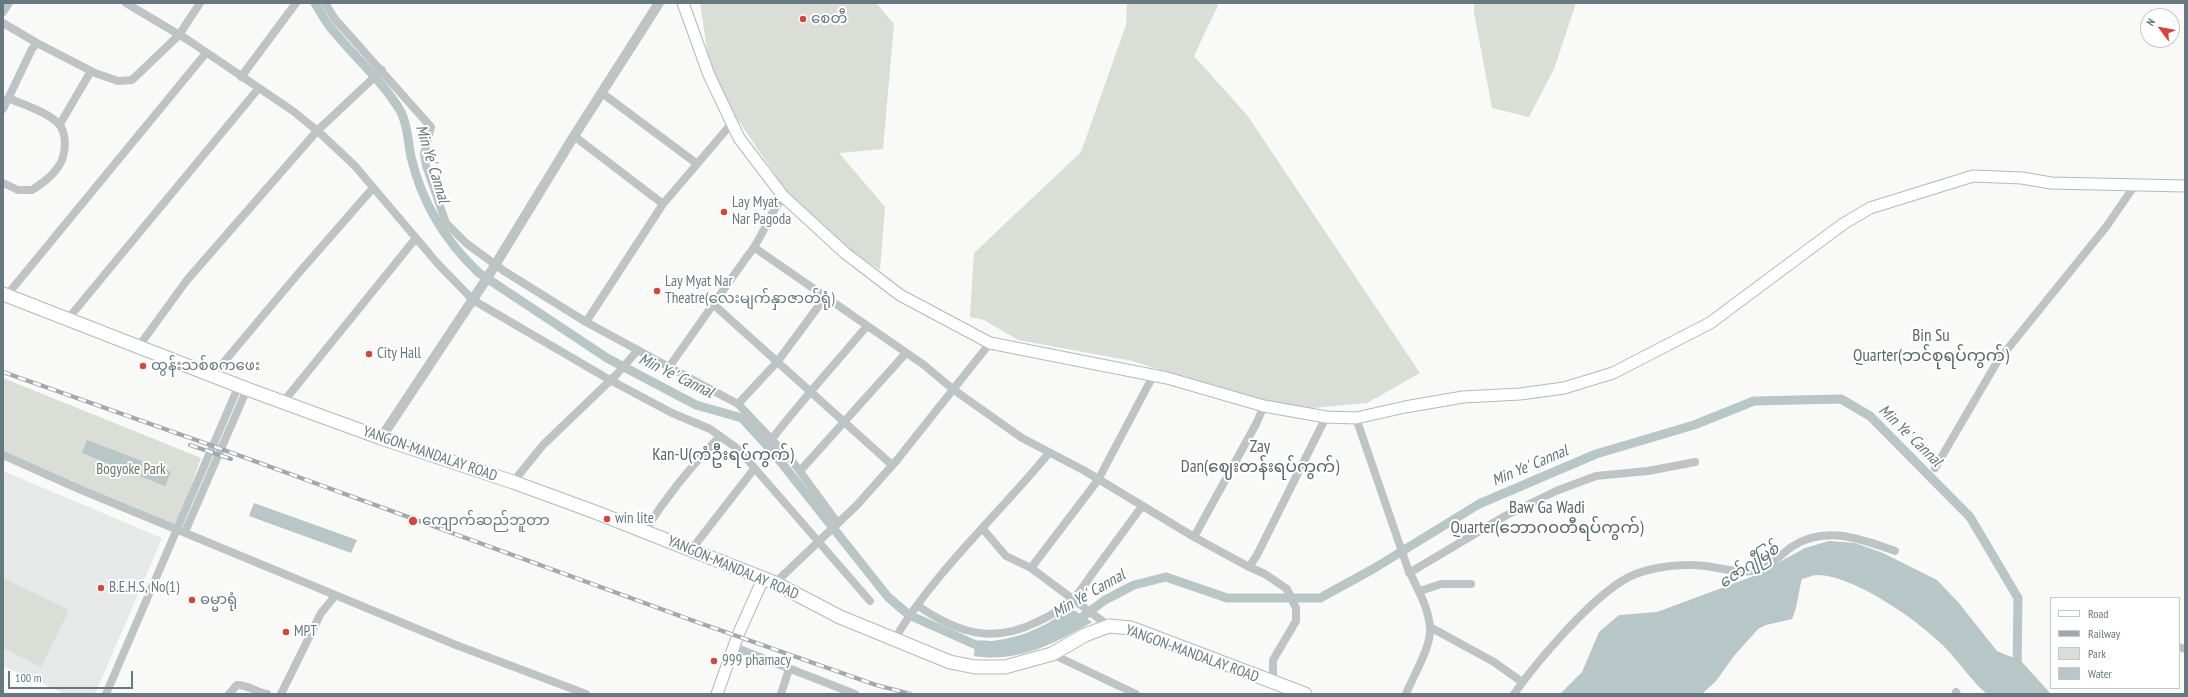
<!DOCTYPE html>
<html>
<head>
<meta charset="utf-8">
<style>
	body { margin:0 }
	#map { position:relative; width:2188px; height:697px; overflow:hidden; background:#f9f9f7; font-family:"PT Sans Narrow",sans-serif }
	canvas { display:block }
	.frame { position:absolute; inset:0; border:4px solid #667980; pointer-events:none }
	.legend { position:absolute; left:2050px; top:597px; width:130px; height:92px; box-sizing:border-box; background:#fff; border:1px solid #c2c9cc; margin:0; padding:5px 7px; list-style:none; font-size:12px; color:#667980 }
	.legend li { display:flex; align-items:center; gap:8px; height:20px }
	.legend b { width:20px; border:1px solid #c2c9cc }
	.north { position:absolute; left:2140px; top:8px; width:40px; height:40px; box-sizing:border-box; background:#fff; border:1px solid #c2c9cc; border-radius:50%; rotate:302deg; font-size:11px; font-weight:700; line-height:16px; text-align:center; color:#667980 }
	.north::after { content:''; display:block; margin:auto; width:14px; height:18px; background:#d74439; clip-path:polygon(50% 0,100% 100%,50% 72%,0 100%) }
	.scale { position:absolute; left:8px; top:671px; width:125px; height:18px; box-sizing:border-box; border:2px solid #667980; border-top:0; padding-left:5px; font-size:12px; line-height:14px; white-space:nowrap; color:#667980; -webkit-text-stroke:3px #fff; paint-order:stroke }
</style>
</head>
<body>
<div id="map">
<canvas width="2188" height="697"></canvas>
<div class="frame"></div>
<ul class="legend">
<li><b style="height:5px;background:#fff"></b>Road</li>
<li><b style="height:5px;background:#a0a9ad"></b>Railway</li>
<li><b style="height:11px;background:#daded6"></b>Park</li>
<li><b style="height:11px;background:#b7c6c7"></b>Water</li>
</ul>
<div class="north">N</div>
<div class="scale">100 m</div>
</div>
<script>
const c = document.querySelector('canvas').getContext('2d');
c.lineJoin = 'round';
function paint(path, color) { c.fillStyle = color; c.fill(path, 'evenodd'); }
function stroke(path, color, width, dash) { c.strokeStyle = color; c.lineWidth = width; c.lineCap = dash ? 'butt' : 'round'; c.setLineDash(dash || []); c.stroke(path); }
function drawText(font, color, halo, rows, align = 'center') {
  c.font = font + ' "PT Sans Narrow","Noto Sans Myanmar",sans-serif'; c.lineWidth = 4; c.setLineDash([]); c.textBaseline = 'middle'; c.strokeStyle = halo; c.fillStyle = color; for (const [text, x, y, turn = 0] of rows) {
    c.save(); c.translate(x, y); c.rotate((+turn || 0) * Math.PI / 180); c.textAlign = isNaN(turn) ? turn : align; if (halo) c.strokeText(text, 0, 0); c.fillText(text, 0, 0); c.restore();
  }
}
const built = new Path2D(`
	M3,471L162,538L95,694H66L3,666Z`);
const green = new Path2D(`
	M700,3H876L894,24L883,149L839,153L885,207L880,270L808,223L712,82Z
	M1127,3H1219L1194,56L1247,115L1420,373L1367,403L1291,410L1132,361L1018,340L984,320L970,317L974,253L1081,152L1126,25Z
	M1474,3H1576L1554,69L1529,117L1492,108L1474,13Z
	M3,378L201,458L176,528L3,456Z
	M3,578L69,610L41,667L3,648Z`);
const water = new Path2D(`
	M87,440L171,472L165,486L82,453Z
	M254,503L357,540L351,553L249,516Z
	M1829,541L1855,543L1883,553L1937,580L1958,602L1997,651L2021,661L2051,694H1987C1972,681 1964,669 1951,654C1926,625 1855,575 1817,575C1812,575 1807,578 1802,579C1798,593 1798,606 1792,619L1766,625L1758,629L1734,656L1716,681L1702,694H1560L1582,672L1599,632L1619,615L1657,612L1754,576L1805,548Z
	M1071,608L1092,622C1054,644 1018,663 974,656L975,642C1014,641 1039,631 1071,608Z`);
const canal = new Path2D(`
	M315,3C320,11 325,21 331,28C354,57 383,81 401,112C408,126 408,142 411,157C422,203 444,240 479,273L607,358L696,405L742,418L772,451L888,597L909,615L976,645H987
	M1074,623L1105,600L1134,585L1166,577L1227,598H1320L1373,569L1479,504L1596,454L1694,425L1754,401L1841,399L1870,416L1970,517L2018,598L2017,671`);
const minor = new Path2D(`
	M126,3L188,40L293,111L320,133L355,166L438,264L473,300L610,380L672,413L710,429L738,449L870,601
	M325,3L335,19L431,127L424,154L426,166L446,223L466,243L504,271L586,322L669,367L746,258C762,240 768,216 783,196
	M3,12L9,3
	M3,23L37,43L95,73L118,81L132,80L179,35L200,3
	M241,77L296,3
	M602,93L696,163
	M3,109L32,49L37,43
	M60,124L91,71
	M574,136L663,204
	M3,183L18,190H32C41,184 52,177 58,167C66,157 68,133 58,123C45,111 24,105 8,98
	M755,248L924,365L954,390L1022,438L1085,471L1194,537L1249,567L1265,574L1287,589L1296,608V621L1273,660V683
	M7,295L206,53
	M713,304L892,465
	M67,320L258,89
	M586,322L663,204L732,123
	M139,346L187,280L317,131L382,70
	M669,367L738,404L793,462L837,522
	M213,375L297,275L373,188
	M284,401L416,238
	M738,404L778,361L826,296
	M1356,418L1408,569C1417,588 1428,606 1430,627C1432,646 1413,676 1406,694
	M772,439C802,400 835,364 867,326
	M3,455L79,489L456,645L586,694
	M1935,468L1997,362L2106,227L2135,185
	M800,471L906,353
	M513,482L543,445L617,374L637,351
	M983,529L1006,556L1031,568L1109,626
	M185,532L247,389
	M644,532C666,497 691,466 720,436
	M1194,537L1256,424L1264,406
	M691,550L754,469
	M1249,567L1257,555L1326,417
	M1031,568L1098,480L1153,376
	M1409,573L1505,516L1556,491L1596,476L1648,471L1695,462
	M775,583L857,505L897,460L990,343
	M1420,591L1441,584H1471
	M918,606C958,633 992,644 1037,622C1050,616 1063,609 1073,599C1081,591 1088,579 1095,570C1111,548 1127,527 1142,506
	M1430,627L1494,662L1522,682
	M894,640C935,571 998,515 1049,453
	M734,647L855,694
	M2179,647L2185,649
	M1052,654L1136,694
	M1956,692L1957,694
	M106,694L239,385
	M229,694L237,685C248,685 256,692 267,694
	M281,694L321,613L335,596
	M781,694L789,669
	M1514,694C1538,660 1588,602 1622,581C1640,569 1669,565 1690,565C1708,564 1736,574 1753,571C1770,568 1780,555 1793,546C1826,525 1862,539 1895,551`);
const tertiary = new Path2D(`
	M381,438L489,275L574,136L659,3`);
const secondary = new Path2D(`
	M683,3L709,75L739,138L783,196L845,253L900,295L990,343L1167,378L1264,406L1326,417L1356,418L1405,407L1463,397L1520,394L1564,388L1613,373L1710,323L1843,224L1870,208L1973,176L2022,178L2051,183L2185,186
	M717,694L738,635L763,579`);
const trunk = new Path2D(`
	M3,294L247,389L381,438L513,482L595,512L775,583L840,617L950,662L975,667H1005L1052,654L1085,635L1109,626L1131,628L1305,694`);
const rail = new Path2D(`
	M3,372L213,446L694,621L876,685L911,694
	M190,445L231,459`);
const markers = [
	[803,19,4,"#d74439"],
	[724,212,4,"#d74439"],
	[657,291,4,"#d74439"],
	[369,354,4,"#d74439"],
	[143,366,4,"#d74439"],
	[607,519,4,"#d74439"],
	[413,521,5,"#d74439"],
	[101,588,4,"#d74439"],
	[192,600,4,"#d74439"],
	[286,632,4,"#d74439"],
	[714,661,4,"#d74439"]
];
const poiNames = [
	["စေတီ",811,19],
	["Lay Myat",732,203],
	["Nar Pagoda",732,220],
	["Lay Myat Nar",665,282],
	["Theatre(လေးမျက်နှာဇာတ်ရုံ)",665,299],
	["City Hall",377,354],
	["ထွန်းသစ်စကဖေး",151,366],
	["win lite",615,519],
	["ကျောက်ဆည်ဘူတာ",422,521],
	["B.E.H.S, No(1)",109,588],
	["ဓမ္မာရုံ",200,600],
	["MPT",294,632],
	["999 phamacy",722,661]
];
const streetNames = [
	["YANGON-MANDALAY ROAD",430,454,19],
	["YANGON-MANDALAY ROAD",733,568,23],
	["YANGON-MANDALAY ROAD",1192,654,20]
];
const parkNames = [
	["Bogyoke Park",131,470]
];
const waterNames = [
	["Min Ye' Cannal",432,164,73],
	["Min Ye' Cannal",676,376,26],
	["Min Ye' Cannal",1910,436,44],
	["Min Ye' Cannal",1530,466,-23],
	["ဇော်ဂျီမြစ်",1749,566,-33],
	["Min Ye' Cannal",1089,594,-30]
];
const quarterNames = [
	["Bin Su",1931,336],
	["Quarter(ဘင်စုရပ်ကွက်)",1931,356],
	["Zay",1260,447],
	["Dan(ဈေးတန်းရပ်ကွက်)",1260,467],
	["Kan-U(ကံဦးရပ်ကွက်)",723,455],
	["Baw Ga Wadi",1547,508],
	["Quarter(ဘောဂ၀တီရပ်ကွက်)",1547,528]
];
paint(built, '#e7e9e8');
paint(green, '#daded6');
paint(water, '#b7c6c7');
stroke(canal, '#b7c6c7', 9);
stroke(secondary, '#b3babd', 13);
stroke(trunk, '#b4b9bb', 15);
stroke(minor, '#bec4c6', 8);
stroke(tertiary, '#bec4c6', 10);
stroke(secondary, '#fff', 11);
stroke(trunk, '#fff', 13);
stroke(rail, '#a0a9ad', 4);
stroke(rail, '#fff', 2.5, [8]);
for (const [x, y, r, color] of markers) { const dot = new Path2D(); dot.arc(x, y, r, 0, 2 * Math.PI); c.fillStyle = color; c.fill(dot); stroke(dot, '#fff', 1.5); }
drawText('15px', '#667980', '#fff', poiNames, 'left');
drawText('15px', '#667980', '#fff', streetNames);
drawText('15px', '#6b7865', '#fff', parkNames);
drawText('italic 16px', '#607779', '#fff', waterNames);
drawText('17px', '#58666b', '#fff', quarterNames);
</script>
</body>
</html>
